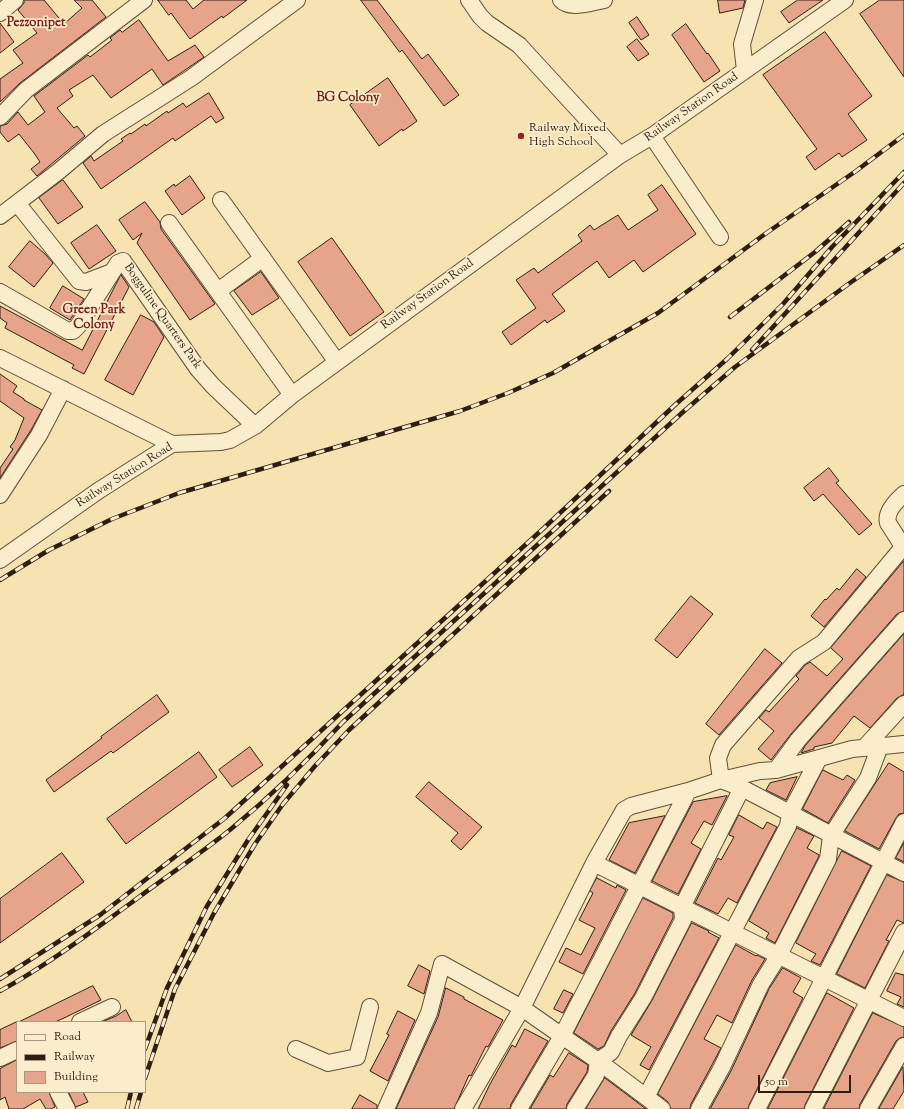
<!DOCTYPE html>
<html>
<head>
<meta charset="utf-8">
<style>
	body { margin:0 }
	#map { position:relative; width:904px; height:1109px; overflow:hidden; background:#f6e3b1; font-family:"Sorts Mill Goudy",serif }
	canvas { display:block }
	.legend { position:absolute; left:16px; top:1021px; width:130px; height:72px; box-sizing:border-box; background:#f9edcc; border:1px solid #a99a82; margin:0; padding:5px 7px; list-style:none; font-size:12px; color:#301d12 }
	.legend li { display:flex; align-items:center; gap:8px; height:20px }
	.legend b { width:20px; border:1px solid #a99a82 }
	.scale { position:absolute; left:758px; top:1075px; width:93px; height:18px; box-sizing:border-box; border:2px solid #301d12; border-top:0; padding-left:5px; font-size:12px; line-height:14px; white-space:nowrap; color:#301d12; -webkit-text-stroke:3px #f9edcc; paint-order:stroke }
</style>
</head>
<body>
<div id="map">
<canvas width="904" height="1109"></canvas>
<ul class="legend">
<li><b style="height:5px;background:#f9edcc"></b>Road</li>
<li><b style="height:5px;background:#301d12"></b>Railway</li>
<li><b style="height:11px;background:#e6a48a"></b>Building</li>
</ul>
<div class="scale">50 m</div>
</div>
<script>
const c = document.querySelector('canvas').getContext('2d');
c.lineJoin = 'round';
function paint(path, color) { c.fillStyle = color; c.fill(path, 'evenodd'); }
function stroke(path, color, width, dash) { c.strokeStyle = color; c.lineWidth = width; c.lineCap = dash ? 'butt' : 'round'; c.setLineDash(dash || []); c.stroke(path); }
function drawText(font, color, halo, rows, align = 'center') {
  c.font = font + ' "Sorts Mill Goudy",serif'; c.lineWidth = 3.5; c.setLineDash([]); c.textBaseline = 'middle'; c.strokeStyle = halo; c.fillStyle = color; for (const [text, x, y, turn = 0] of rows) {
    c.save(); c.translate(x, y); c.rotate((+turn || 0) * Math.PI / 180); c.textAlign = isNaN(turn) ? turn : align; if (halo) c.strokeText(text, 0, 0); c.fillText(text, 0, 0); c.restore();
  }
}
const building = new Path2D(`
	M24,0H44L64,24L82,8L74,0H92L106,17L20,83L0,102V79L23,63L13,50L37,33L18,10L24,3Z
	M158,0H186L193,9L204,0H247L223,18L222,16L190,39L171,13L169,15Z
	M361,0H377L422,59L428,54L459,95L444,106L402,50L400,52Z
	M718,0H745L743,8L720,13Z
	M798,0H823L789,23L781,12Z
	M880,0H904V77L860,14Z
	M637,17L649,35L641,40L629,23Z
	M139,20L168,61L195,45L204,57L163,85L152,69L111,98L93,75L69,90L73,96L57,108L74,128L77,126L85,136L37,176L31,169L40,162L34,153L19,134L8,142L0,132V126L7,124L18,112L28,125L45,112L34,96L88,55L90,57L112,40L110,38L120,30L122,32Z
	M0,23L14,42L0,53Z
	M686,24L707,54L708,53L720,71L704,82L672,35Z
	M825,32L872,96L848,114L867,140L842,157L839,153L815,170L806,157L817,149L763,75Z
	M637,39L649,54L638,61L627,47Z
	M388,78L417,121L403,131L402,129L379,146L350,105Z
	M209,93L224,118L216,123L211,116L175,141L173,138L101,189L83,163L91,156L94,161L123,141L121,139L130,133L131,134L145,124L146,126L167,111L168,113L183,103L186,107Z
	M190,176L205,198L182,215L165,191L174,184L175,186Z
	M63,180L83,207L58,224L39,198Z
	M662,185L696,234L643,272L634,260L609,278L597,261L552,294L565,311L547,323L545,320L511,345L502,332L536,308L516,280L534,268L538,273L582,241L578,235L590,225L594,230L618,215L628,230L658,210L648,195Z
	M145,202L160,222L161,229L215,304L190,320L137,243L142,233L133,240L119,220Z
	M97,225L116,251L89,269L71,243Z
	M332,238L384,312L350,336L298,262Z
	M30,241L45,254L53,263L34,287L9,267Z
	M261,272L279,298L252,315L234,291Z
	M121,275L129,287L84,374L72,368L74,365L5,328L7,323L0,318V306L82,350Z
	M63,286L84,299L70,320L50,308Z
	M141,315L154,322L164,337L133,395L105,380Z
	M0,374L17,386L13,392L24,399V400L42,410L31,430L0,478V468L13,449L10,447L15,440L24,418L0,401Z
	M829,468L839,481L836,483L872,524L859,535L823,494L814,501L804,488Z
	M904,561V611L897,614L791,734L771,760L758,749L774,731L759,718L766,710L769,712L799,679L796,676L805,665L810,662L827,676L843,659L831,648Z
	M857,569L866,577L824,627L811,616L825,599L826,600L837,588L839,590Z
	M691,596L713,614L677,658L655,640Z
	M904,634V693L903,695L897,698L870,728L854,716L832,743L814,747V749L801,753L805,746Z
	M765,649L782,663L719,735L706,724Z
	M157,695L169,712L113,753L111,751L54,792L46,780L102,738L101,737Z
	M250,747L263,765L232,787L219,770Z
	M199,752L217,777L126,844L107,819Z
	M889,763L904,772V813L899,814L896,818L879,849L845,831Z
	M823,770L843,780L847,775L855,780L828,823L803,809Z
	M797,777L786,800L766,790L770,783Z
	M429,782L482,827L461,850L451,841L458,833L416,797Z
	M727,796L712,825L704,821L691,843L701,849L678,894L652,881L693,802Z
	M739,815L763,829L767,822L777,827L737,903L728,898L718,914L695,903L718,858L721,860L734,837L729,835Z
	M665,816L635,873L609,860L629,823Z
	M797,828L814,836L807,848L819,855V856L775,943L766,938L769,933L749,921Z
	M904,843V862L896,858Z
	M842,851L871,866L820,965L811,961L816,954L796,943Z
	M62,853L84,882L0,943V899Z
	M887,875L904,882V923L897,920L886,940L889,941L865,988L837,974Z
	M597,878L616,888L617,885L626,890L583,974L559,962L566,948L581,955L595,928L579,920L593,893L590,891Z
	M643,898L673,913V918L635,993L611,1031L604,1046L598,1049L574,1033Z
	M692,923L709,931L708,932L719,938L649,1070L640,1065L651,1047L631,1035L651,1002Z
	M736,945L756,956L757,955L765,959L752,980L732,1023L717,1015L704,1039L721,1048L691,1104L690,1109H671L668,1102L658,1094Z
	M419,965L430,971L424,994L408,986Z
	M783,968L801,978L793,992L803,998L749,1105L748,1109H710L731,1071L769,989Z
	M896,973L904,975V1007L897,1004L901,997L887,991Z
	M93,986L101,1000L64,1018L55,1022H19Z
	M446,988L464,997V999L503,1020L488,1047L486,1046L471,1076L469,1075L454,1109H396L438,1017Z
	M564,990L573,994L563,1013L554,1009Z
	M827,993L854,1008L805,1105L804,1109H768Z
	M126,1010L132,1022H102L116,1016Z
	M398,1011L415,1020L388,1081L370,1071L389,1035L387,1034Z
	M873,1013L904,1027V1037L900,1038L896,1041L860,1104L859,1109H824Z
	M17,1022V1041L0,1048V1030Z
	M525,1029L548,1041L511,1104L510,1109H478L490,1084L512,1045L515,1047Z
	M569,1053L588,1065L587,1072L567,1104L566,1109H530L550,1075L553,1077Z
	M17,1060V1092H49L55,1107L51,1109H46L40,1099L23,1109H9L5,1097L0,1100V1069Z
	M903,1067L904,1091L893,1109H879Z
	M605,1078L646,1109H586Z
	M69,1092H83L88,1102L76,1107Z
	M360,1095L377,1105V1109H352Z`);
const minor = new Path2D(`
	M469,0L480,16L487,23L519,45L620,155
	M561,0C570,10 592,2 604,0
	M0,13L15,0
	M745,70L742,44L755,0
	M0,117L26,90L144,0
	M652,136L720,237
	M221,200L337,362
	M17,203L79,281L86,282L112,272
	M0,216L59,171L103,134L191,78L297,0
	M169,223L292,395
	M218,291L263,258
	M0,292L68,331H73L78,326L118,263L123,261L198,369L213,386L255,426
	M0,358L172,444
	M904,494C896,501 885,512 888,523L904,548
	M0,495L39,435L63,389
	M903,547L824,642L799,658L723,745L718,758L721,780L742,788L904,873
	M0,560L98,491L172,444L221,442L230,440L255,426L292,395L620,155L652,136L845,0
	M864,748L904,704
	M776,770L798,740L904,620
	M594,863L904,1018
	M80,1022L112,1007
	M296,1049L328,1063L357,1057L370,1007
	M0,1058L17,1050
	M58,1092L67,1109
	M646,1097L788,826L790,813L819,758
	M386,1109L429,1013L442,964L522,1008L598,1061L662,1109
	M463,1109L522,1008L594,863L620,817L624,810L631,806L688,791L721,780L760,771L776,770L852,749L904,744
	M519,1109L562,1036L688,791
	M575,1109L596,1075L598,1061L611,1052L619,1036L643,998L683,920L682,907L742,788
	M699,1109L722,1067L761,984L779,955L828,859L831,836L868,778L880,746
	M757,1109L904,822
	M813,1109L904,932
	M868,1109L904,1046`);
const rail = new Path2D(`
	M730,317L815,252L849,222
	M752,350L904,183
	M0,580L49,550L112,519L179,493L460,411L508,393L553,373L658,313L765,234L856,171L904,135
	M0,979L100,915L225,818L545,527L676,404L727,359L783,304L832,247L904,172
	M0,991C46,966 88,934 131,903C164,878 199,855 231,829C271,796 308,760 343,722L683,412L735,367L847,285L904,245
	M145,1049L167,988L207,906L248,840L287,785
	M145,1078L175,989L214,913L255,844L283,804L315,766L349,730L609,491
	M127,1109L131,1092
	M136,1109L141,1092`);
const markers = [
	[521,136,4,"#8f2418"]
];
const streetNames = [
	["Railway Station Road",692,108,-35],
	["Railway Station Road",428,295,-36],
	["Bogguline Quarters Park",162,317,55],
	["Railway Station Road",125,476,-32]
];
const poiNames = [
	["Railway Mixed",529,129],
	["High School",529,143]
];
const neighbourhoodNames = [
	["Pezzonipet",36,24],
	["BG Colony",348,99],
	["Green Park",94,311],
	["Colony",94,326]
];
paint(building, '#e6a48a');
stroke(building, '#301d12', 1);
stroke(minor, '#624e3a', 18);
stroke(minor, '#f9edcc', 16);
stroke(rail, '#301d12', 4.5);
stroke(rail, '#f9edcc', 3, [9]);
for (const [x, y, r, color] of markers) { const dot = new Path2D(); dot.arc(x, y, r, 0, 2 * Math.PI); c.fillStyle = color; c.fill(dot); stroke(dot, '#f9edcc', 1.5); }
drawText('12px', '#301d12', '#f9edcc', streetNames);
drawText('12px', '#301d12', '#f9edcc', poiNames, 'left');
drawText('bold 13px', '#7a1f14', '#f9edcc', neighbourhoodNames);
</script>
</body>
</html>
